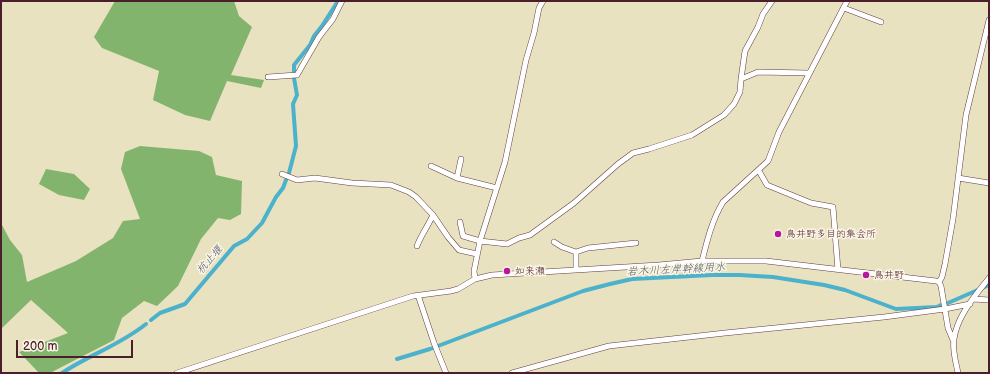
<!DOCTYPE html>
<html>
<head>
<meta charset="utf-8">
<style>
	body { margin:0 }
	#map { position:relative; width:990px; height:374px; overflow:hidden; background:#e9e2c0; font-family:"Balsamiq Sans",sans-serif }
	canvas { display:block }
	.frame { position:absolute; inset:0; border:2px solid #4a1f2b; pointer-events:none }
	.scale { position:absolute; left:16px; top:340px; width:117px; height:18px; box-sizing:border-box; border:2px solid #4a1f2b; border-top:0; padding-left:5px; font-size:12px; line-height:14px; white-space:nowrap; color:#4a1f2b; -webkit-text-stroke:3px #fcf5e5; paint-order:stroke }
</style>
</head>
<body>
<div id="map">
<canvas width="990" height="374"></canvas>
<div class="frame"></div>
<div class="scale">200 m</div>
</div>
<script>
const c = document.querySelector('canvas').getContext('2d');
c.lineJoin = 'round';
function paint(path, color) { c.fillStyle = color; c.fill(path, 'evenodd'); }
function stroke(path, color, width, dash) { c.strokeStyle = color; c.lineWidth = width; c.lineCap = dash ? 'butt' : 'round'; c.setLineDash(dash || []); c.stroke(path); }
function drawText(font, color, halo, rows, align = 'center') {
  c.font = font + ' "Balsamiq Sans","Klee One",sans-serif'; c.lineWidth = 3; c.setLineDash([]); c.textBaseline = 'middle'; c.strokeStyle = halo; c.fillStyle = color; for (const [text, x, y, turn = 0] of rows) {
    c.save(); c.translate(x, y); c.rotate((+turn || 0) * Math.PI / 180); c.textAlign = isNaN(turn) ? turn : align; if (halo) c.strokeText(text, 0, 0); c.fillText(text, 0, 0); c.restore();
  }
}
const forest = new Path2D(`
	M115,1H234L239,16L252,27L231,75L264,80L261,88L227,81L210,121L185,115L153,100L159,71L102,48L94,37Z
	M140,146L199,151L212,157L216,175L242,181L241,214L230,220L218,218L201,239L178,286L157,306L144,301L122,318L114,340L50,373H39L19,352L68,333L31,300L1,329V223L10,240L22,255L27,282L76,261L113,238L123,221L140,219L121,169L125,152Z
	M46,169L74,174L90,189L84,200L59,195L39,184Z`);
const canal = new Path2D(`
	M294,73V65L310,45L314,36L322,26L338,1
	M289,173L296,146L293,104L297,95L294,78
	M948,303L989,285
	M151,320L160,313L185,304L234,246L247,239L262,223L276,197L283,188L286,180
	M397,359L430,349L583,291L610,284L632,279L712,275H739L773,277L824,285L845,290L896,309L937,307L941,305
	M62,373C89,355 120,345 146,324`);
const minor = new Path2D(`
	M844,8L881,22
	M268,77L297,75L319,37L333,19L342,1
	M741,79L745,51L758,27L763,14L772,1
	M431,166L457,178L497,188
	M759,171L767,185L811,203L833,207L838,270
	M282,174L297,180L315,178L352,183L391,185L409,192L416,197L433,215L448,237L459,250L477,254
	M457,178L461,159
	M958,178L989,183
	M460,222L463,236L480,241L507,244L519,238L530,235L574,203L618,164L633,153L649,149L692,135L724,115L734,104L740,92L741,79L758,72L808,73
	M554,242L562,247L576,252L588,248L636,243
	M417,246C421,235 428,226 433,215
	M576,252V269
	M702,261C707,241 712,220 723,202L768,161L779,132L847,1
	M475,279L474,271L480,241L505,162L526,60L534,33L539,8L543,1
	M939,282L942,277L945,264L953,219L966,115L989,20
	M418,295L434,343L446,373
	M973,299L989,300
	M177,373L413,296L451,291L458,289L475,279L492,275L659,265L702,261H766L936,281L939,282L941,286L948,328L953,340
	M512,373L609,346L725,333L884,317L945,309L970,304
	M958,373C956,362 952,350 954,339C957,316 975,296 989,278`);
const markers = [
	[778,234,4,"#b5179e"],
	[507,271,4,"#b5179e"],
	[866,275,4,"#b5179e"]
];
const poiNames = [
	["鳥井野多目的集会所",786,234],
	["如来瀬",515,271],
	["鳥井野",874,275]
];
const waterNames = [
	["杭止堰",210,260,-49],
	["岩木川左岸幹線用水",676,270,-3]
];
paint(forest, '#83b46e');
stroke(canal, '#4cb1cb', 4);
stroke(minor, '#623c41', 6);
stroke(minor, '#fff', 5);
for (const [x, y, r, color] of markers) { const dot = new Path2D(); dot.arc(x, y, r, 0, 2 * Math.PI); c.fillStyle = color; c.fill(dot); stroke(dot, '#fcf5e5', 1.5); }
drawText('10px', '#4a1f2b', '#fcf5e5', poiNames, 'left');
drawText('italic 11px', '#4b596b', '#fcf5e5', waterNames);
</script>
</body>
</html>
